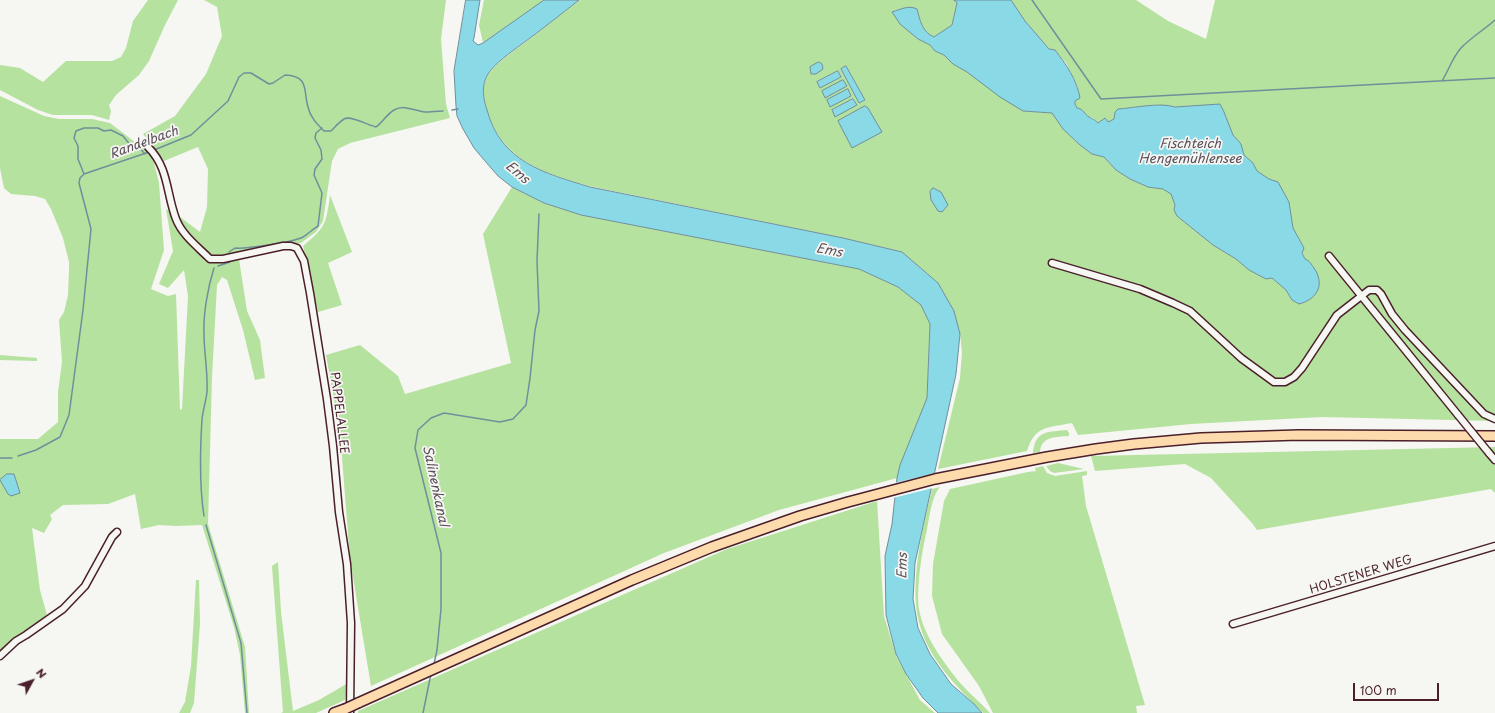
<!DOCTYPE html>
<html>
<head>
<meta charset="utf-8">
<style>
	body { margin:0 }
	#map { position:relative; width:1495px; height:713px; overflow:hidden; background:#f6f6f2; font-family:"Playpen Sans",sans-serif }
	canvas { display:block }
	.north { position:absolute; left:12px; top:661px; width:40px; height:40px; -webkit-text-stroke:3px #f6f6f2; paint-order:stroke; rotate:50deg; font-size:11px; font-weight:700; line-height:16px; text-align:center; color:#4a1f2b }
	.north::after { content:''; display:block; margin:auto; width:14px; height:18px; background:#4a1f2b; clip-path:polygon(50% 0,100% 100%,50% 72%,0 100%) }
	.scale { position:absolute; left:1353px; top:683px; width:86px; height:18px; box-sizing:border-box; border:2px solid #4a1f2b; border-top:0; padding-left:5px; font-size:12px; line-height:14px; white-space:nowrap; color:#4a1f2b; -webkit-text-stroke:3px #f6f6f2; paint-order:stroke }
</style>
</head>
<body>
<div id="map">
<canvas width="1495" height="713"></canvas>
<div class="north">N</div>
<div class="scale">100 m</div>
</div>
<script>
const c = document.querySelector('canvas').getContext('2d');
c.lineJoin = 'round';
function paint(path, color) { c.fillStyle = color; c.fill(path, 'evenodd'); }
function stroke(path, color, width, dash) { c.strokeStyle = color; c.lineWidth = width; c.lineCap = dash ? 'butt' : 'round'; c.setLineDash(dash || []); c.stroke(path); }
function drawText(font, color, halo, rows, align = 'center') {
  c.font = font + ' "Playpen Sans",sans-serif'; c.lineWidth = 3.5; c.setLineDash([]); c.textBaseline = 'middle'; c.strokeStyle = halo; c.fillStyle = color; for (const [text, x, y, turn = 0] of rows) {
    c.save(); c.translate(x, y); c.rotate((+turn || 0) * Math.PI / 180); c.textAlign = isNaN(turn) ? turn : align; if (halo) c.strokeText(text, 0, 0); c.fillText(text, 0, 0); c.restore();
  }
}
const green = new Path2D(`
	M148,0H178L165,25L149,61L139,75L116,95L109,105L111,111L109,120L92,115H53L38,110L0,90V65L20,68L43,82L66,61H112L121,57L126,48L133,21Z
	M204,0H446L441,39L446,104L450,118L350,143L338,149L332,161L323,221L316,232L301,243L234,253L239,259L247,311L260,340L265,378L255,380L243,330L227,280L222,277L217,285L212,377L208,524L245,647L249,713H245L240,655L234,627L202,525L176,526L159,525L141,529L135,494L108,504L63,505L50,515L52,519L44,533L32,528L40,590L48,619L0,660V439H38L58,422V392L62,362L59,320L64,312L68,295L69,270V262L63,238L51,209L45,199L35,196L11,194L4,188L0,168V96L44,116L59,119H92L110,123L152,155L159,183L164,250L151,289L168,296L176,294L180,410L182,409L188,296L184,270L168,288L159,284L173,251L166,209L180,217L200,232L207,207L208,169L198,147L164,161L143,134L175,116L206,74L222,36L217,7Z
	M484,0H544L483,43L479,25Z
	M580,0H954L957,2L952,25L934,37C922,32 920,20 917,9C909,5 901,9 893,12L918,39L930,45L935,51L944,55L953,64L967,72L1023,111L1052,113L1063,129L1080,145L1092,154L1104,157L1116,170L1130,179L1148,187L1163,189L1171,194L1175,205L1174,210L1177,216L1213,245L1236,259L1249,270L1266,279L1272,278L1286,290L1292,300L1305,259L1302,252L1304,248L1293,228L1290,216L1278,182L1269,179L1257,171L1253,163L1244,155L1241,144L1233,135L1224,112L1220,105L1175,107C1161,102 1134,108 1118,109L1115,112L1114,119L1108,122L1105,118L1098,123L1093,118L1089,117L1077,108L1075,104L1078,87L1066,63L1055,50L1049,49L1025,21L1011,0H1136L1168,21L1206,39L1215,0H1495V421L1321,417L1191,424L1078,435L1072,423C1048,428 1035,425 1027,451L938,469L960,378L962,353L960,334L938,283L902,252L843,238L589,186C544,173 502,161 487,110C484,99 481,86 488,75C495,64 512,52 522,45C541,30 560,15 580,0ZM846,66L865,100L859,103L841,69ZM838,71L841,77L820,88L817,82ZM853,99L857,105L832,110Z
	M512,187L544,203L581,215L859,269L898,287L921,305L930,324L927,399L900,465L897,478L779,510L664,553L371,686L350,559L340,432L326,355L360,345L398,376L405,394L511,363L483,234Z
	M330,195L352,252L328,263L342,305L318,312L303,246C326,227 326,224 330,195Z
	M0,355L37,358V361L0,360Z
	M1067,430L1069,433V436C1056,437 1041,436 1040,452L1033,453C1035,430 1048,432 1067,430Z
	M1495,447V493L1491,489L1257,530L1252,523L1211,478L1185,464L1095,471L1091,456Z
	M1058,463L1084,469L1054,473L1050,471L1046,466Z
	M1043,466L1047,473L1055,476L1087,471V475L1082,476L1086,506L1145,705L1136,706L1137,713H993L979,686L942,634L932,596L933,564L944,501L950,489L1028,472L1036,471L1035,468Z
	M940,487C932,495 929,519 927,530C922,549 916,590 919,609C923,635 945,665 962,685C971,695 981,703 990,713H983C957,687 928,659 919,622C909,583 923,527 932,489Z
	M877,501L884,616L897,658L920,700L935,713H358V711L727,549Z
	M111,530L114,542L88,588L82,594L80,588Z
	M278,562L281,612L293,711L319,700L348,683L345,700L316,713H281L283,712L272,566Z
	M196,580H199L200,624L194,703L190,713H179L185,702L191,666Z`);
const water = new Path2D(`
	M466,0H480L474,38L473,41L478,45L483,43L544,0H579C560,15 541,30 522,44C511,52 494,64 488,74C481,85 483,98 487,110C501,162 544,173 590,187L843,238L902,252L938,283L954,311L960,334L956,374L915,563L913,599L918,628L930,654L951,684L974,704L982,713H938L923,698L906,674L896,654L886,615L885,556L892,524L897,478L900,465L927,398L930,324L921,305L898,287L859,269L581,215L544,203L512,187L498,176L485,161L474,148L463,129L457,116L456,106L454,71Z
	M954,0H1011L1025,21L1049,49L1055,50C1066,64 1077,80 1080,98L1075,101V104L1077,108C1084,109 1084,114 1089,117C1092,119 1094,119 1098,123L1105,118L1108,122L1114,119L1115,112L1118,109C1134,108 1160,102 1175,107L1220,104L1224,112L1233,135L1241,144L1244,155L1253,163L1257,171L1269,179L1278,182L1289,202L1293,228L1304,248L1302,253L1305,259C1310,261 1311,264 1314,268C1325,284 1318,299 1299,304L1292,300L1286,290L1272,278L1266,279L1249,270L1236,259L1213,245L1177,216L1174,210L1175,205L1171,194L1163,189L1148,187L1130,179L1116,170L1104,157L1092,154L1080,145L1063,129L1052,113L1023,111L1000,97L967,72L953,64L944,55L935,51L930,45L918,39L900,24L892,12C901,9 909,5 917,9C920,20 922,32 934,37L952,25L957,3Z
	M819,62L822,64L823,69L816,74H811L810,67Z
	M846,66L865,100L859,103L841,69Z
	M838,71L841,77L820,88L817,82Z
	M843,80L847,86L825,98L822,91Z
	M848,89L851,96L830,107L827,100Z
	M853,99L857,105L835,117L832,110Z
	M865,106L868,108L882,132L852,148L838,121Z
	M933,188L941,192L948,205L942,212L938,211L931,200L930,192Z
	M7,474H14L20,493L11,496L8,494L0,480Z`);
const pier = new Path2D(`
	M936,473L933,488L893,498L894,483Z`);
const stream = new Path2D(`
	M1032,0L1101,99L1495,78
	M1442,81C1449,70 1452,58 1461,48C1469,39 1485,29 1495,20
	M452,110L458,109
	M154,150L191,135L228,101L239,77L244,73H251L269,84L273,83L285,75C310,76 303,91 308,107C310,117 317,124 324,131H331C335,127 339,122 344,119C351,115 367,125 376,127C383,122 387,114 394,110C405,104 414,111 425,112C431,112 437,111 443,111
	M84,174L78,159V146L74,138L76,131L84,128H98L104,131L111,130L123,136L131,146L137,145L145,154
	M229,252L235,248C246,249 294,242 303,237C308,234 313,229 318,226L322,193L314,175L315,169L322,159L321,150L315,138L316,133L322,128
	M218,266L230,262
	M18,456L36,450L60,437L69,415L83,310L91,229L79,183L80,178L84,174L149,152
	M0,458H12
	M204,516C199,484 200,451 202,419C203,410 206,401 207,392C208,372 204,353 204,334C203,314 208,287 214,268
	M206,525L241,643L247,713
	M434,664L437,650L441,609V553L415,448L418,430L431,418L444,413L500,422L513,419L526,405L530,378L535,330L539,311L537,261L539,214
	M423,713L431,674`);
const minor = new Path2D(`
	M148,147C169,168 166,193 176,219C182,235 198,247 210,259H223L283,246H291L297,248L304,261L310,293L327,399L333,446L339,512L347,564L351,623L350,713
	M1329,256L1458,415
	M1052,263L1140,289L1173,303L1190,311L1241,358L1274,382H1285L1294,377L1302,368L1337,315L1369,290H1377L1381,294L1392,314L1405,330L1484,414L1495,419
	M1489,453L1495,460
	M1233,624L1495,546
	M0,656L16,641L26,635L63,609L85,586L112,537L117,532`);
const primary = new Path2D(`
	M358,703L632,580L712,547L800,516L848,502L935,479L1047,457L1096,449L1134,444L1201,438L1299,435L1495,436
	M334,713L345,709`);
const minorBridge = new Path2D(`
	M1458,415L1489,453`);
const primaryBridge = new Path2D(`
	M345,709L358,703`);
const streetNames = [
	["PAPPELALLEE",339,413,83],
	["HOLSTENER WEG",1361,575,-17]
];
const waterNames = [
	["Randelbach",144,143,-20],
	["Fischteich",1190,144],
	["Hengemühlensee",1190,159],
	["Ems",517,173,40],
	["Ems",829,251,11],
	["Salinenkanal",435,486,78],
	["Ems",903,566,-89]
];
paint(green, '#b6e29f');
paint(water, '#89d9e6');
stroke(water, '#708f9b', 1);
paint(pier, '#f6f6f2');
stroke(stream, '#708f9b', 1.5);
stroke(minor, '#4a1f2b', 9);
stroke(primary, '#4a1f2b', 12);
stroke(minor, '#f6f6f2', 6);
stroke(primary, '#fedbac', 9);
stroke(minorBridge, '#4a1f2b', 9, []);
stroke(primaryBridge, '#4a1f2b', 12, []);
stroke(minorBridge, '#f6f6f2', 6);
stroke(primaryBridge, '#fedbac', 9);
drawText('12px', '#4a1f2b', '#f6f6f2', streetNames);
drawText('italic 13px', '#5a4e5a', '#f6f6f2', waterNames);
</script>
</body>
</html>
